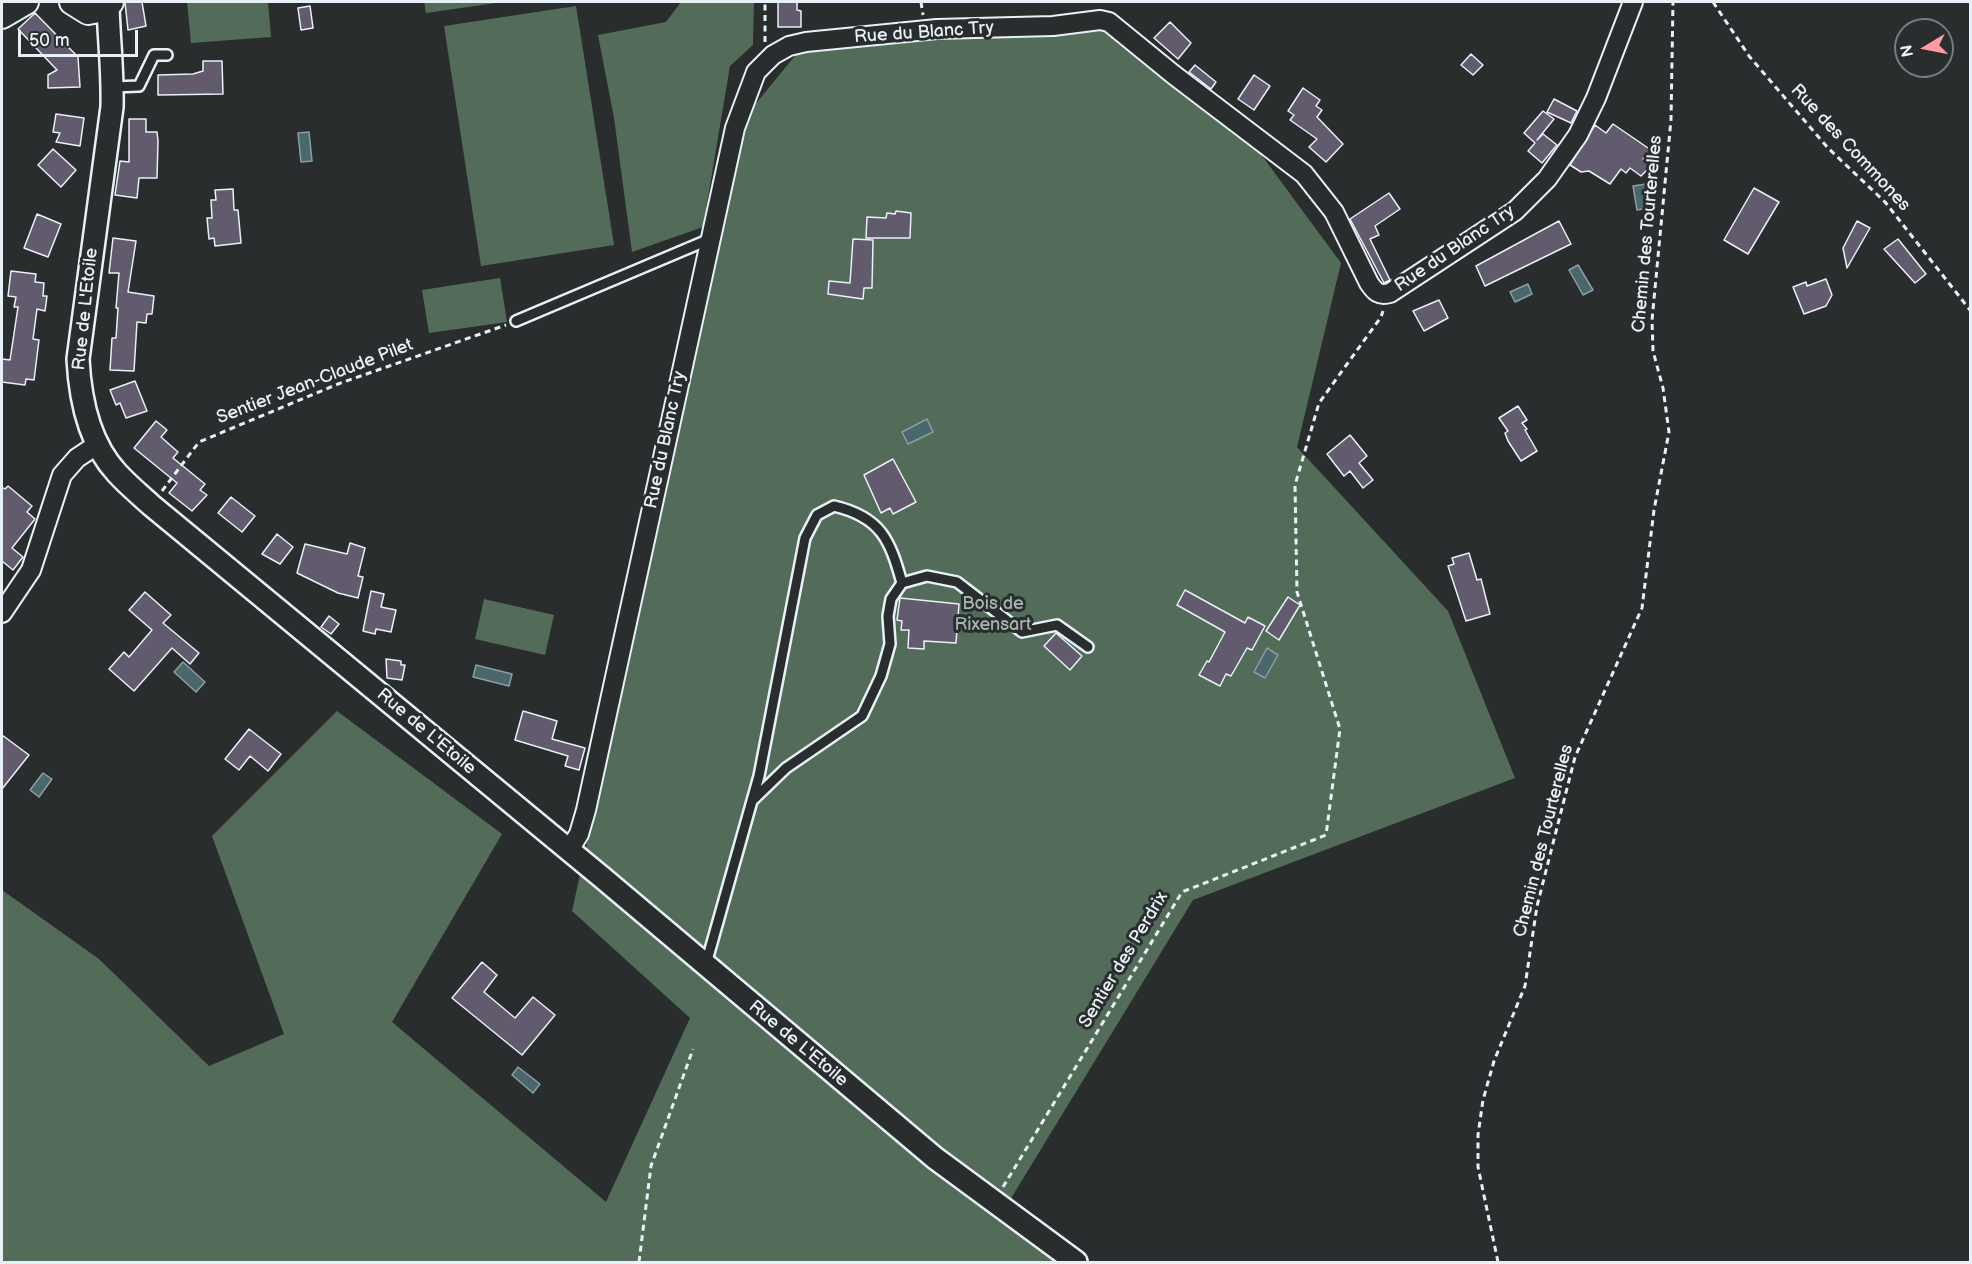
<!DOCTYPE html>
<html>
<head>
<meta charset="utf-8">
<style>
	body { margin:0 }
	#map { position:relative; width:1972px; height:1264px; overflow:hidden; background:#2a2d2e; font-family:"Balsamiq Sans",sans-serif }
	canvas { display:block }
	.frame { position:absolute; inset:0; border:3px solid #e8f1f8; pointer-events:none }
	.north { position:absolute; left:1894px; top:18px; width:60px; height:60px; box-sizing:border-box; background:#2a2d2e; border:2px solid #767b7f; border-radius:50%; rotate:260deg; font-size:16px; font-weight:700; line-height:24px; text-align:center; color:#e8f1f8 }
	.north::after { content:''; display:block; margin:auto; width:21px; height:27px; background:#ff9aa2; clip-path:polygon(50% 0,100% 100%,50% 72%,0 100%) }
	.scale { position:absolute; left:18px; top:30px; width:120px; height:27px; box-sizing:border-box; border:3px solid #e8f1f8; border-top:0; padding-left:8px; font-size:18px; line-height:21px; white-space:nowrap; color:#e8f1f8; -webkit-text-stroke:4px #2a2d2e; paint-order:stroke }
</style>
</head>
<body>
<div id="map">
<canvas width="1972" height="1264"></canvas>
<div class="frame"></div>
<div class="north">N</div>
<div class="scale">50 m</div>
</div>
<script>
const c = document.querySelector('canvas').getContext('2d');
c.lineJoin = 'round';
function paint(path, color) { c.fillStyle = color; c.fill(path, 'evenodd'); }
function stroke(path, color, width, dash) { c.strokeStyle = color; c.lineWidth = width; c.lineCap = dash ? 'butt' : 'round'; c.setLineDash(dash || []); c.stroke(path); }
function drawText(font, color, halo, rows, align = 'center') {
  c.font = font + ' "Balsamiq Sans",sans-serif'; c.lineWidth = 6; c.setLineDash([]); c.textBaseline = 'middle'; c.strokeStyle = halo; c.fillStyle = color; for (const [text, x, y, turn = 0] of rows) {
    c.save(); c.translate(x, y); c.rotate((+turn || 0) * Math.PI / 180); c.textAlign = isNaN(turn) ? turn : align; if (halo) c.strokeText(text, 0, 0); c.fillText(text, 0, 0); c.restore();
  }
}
const green = new Path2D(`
	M187,2H268L271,37L191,43Z
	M424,2H503L426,13Z
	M681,2H754L753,45L730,66L703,227L632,252L614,118L598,35L666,22Z
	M576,6L614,245L481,266L444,26Z
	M1119,24L1260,153L1341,263L1297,447L1448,611L1515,778L1193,900L999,1218L1057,1262H2V890L99,959L209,1066L284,1034L212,836L337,711L502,834L392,1022L606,1202L690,1018L572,911L748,113L803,46Z
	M500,278L507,322L429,333L422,290Z
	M484,599L554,615L545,655L475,639Z`);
const water = new Path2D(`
	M309,132L312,161L301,162L298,133Z
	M1646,184L1649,208L1637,210L1633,186Z
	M1578,265L1593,290L1583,295L1569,270Z
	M1528,284L1532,294L1515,302L1510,292Z
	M927,419L933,432L908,444L902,432Z
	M1267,648L1278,655L1265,678L1254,672Z
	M183,662L205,682L196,692L174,672Z
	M476,665L512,674L509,686L473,677Z
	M43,773L52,779L39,797L30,790Z
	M518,1067L540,1084L533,1093L512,1075Z`);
const building = new Path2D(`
	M125,2H142L146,26L128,30Z
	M778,2H797V10L801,11V27H778Z
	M310,6L313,28L301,30L298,8Z
	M35,13L78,57L80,87L48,88V75L57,70L18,29Z
	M1170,22L1191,43L1178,59L1154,38Z
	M1471,54L1483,65L1473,75L1461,65Z
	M203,61H222L223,94L158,95V75L193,74L203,71Z
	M1195,65L1216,82L1211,89L1189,72Z
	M1254,75L1270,86L1254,110L1238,99Z
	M1303,88L1320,100L1316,106L1322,110L1317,117L1343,144L1326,162L1309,147L1317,139L1290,120L1294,115L1288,111Z
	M1554,99L1577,111L1571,123L1547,112Z
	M1543,111L1554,119L1537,140L1543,134L1557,145L1542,163L1528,151L1535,143L1524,133Z
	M56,114L84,118L80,146L56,142L60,133L53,132Z
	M129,119H146V132H157L158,141L157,178H139L137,198L115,195L120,161L129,162Z
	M1613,124L1651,150L1643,159L1652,165L1641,176L1630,168L1626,173L1621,169L1610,184L1589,171L1581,172L1570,165L1595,125L1606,133Z
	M53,149L76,170L61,187L38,165Z
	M1754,188L1779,202L1748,254L1724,240Z
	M233,189L234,210H238L241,243L215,246L214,238L209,239L207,218H212L211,200H216L215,190Z
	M1389,193L1400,209L1375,226L1379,235L1370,239L1390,280L1384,283L1350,219Z
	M896,211L911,213L910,238H866L867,217L886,218L887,213L895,214Z
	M37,214L61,224L48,257L24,248Z
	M1559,221L1571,244L1485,286L1476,266Z
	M1857,221L1870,228L1847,268L1843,248Z
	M113,238L136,241L128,292L154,296L152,314H147L146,323L137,322L134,371L110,370L112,338H116L118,308H116L119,273H109Z
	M853,239L873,240L872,288H864L863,299L828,294L829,281L850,283Z
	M1898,239L1926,274L1915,283L1884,249Z
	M11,271L36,274L35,282L44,283L43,296H47L45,311L37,309L33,339L39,340L34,380L26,379L25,385L2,382V359L10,360L18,307H14L16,297L8,296Z
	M1826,279L1832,295L1826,306L1804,314L1793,287L1806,282L1807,286Z
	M1439,300L1448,318L1424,331L1413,311Z
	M135,381L147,411L126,418L120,403L116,405L110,390Z
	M1518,406L1527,420L1522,423L1527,429L1525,430L1537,451L1521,461L1508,441L1505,433L1508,431L1499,418Z
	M156,421L167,430L161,437L178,452L173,458L205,484L200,490L207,495L192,511L169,493L177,483L134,448Z
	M1350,435L1367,456L1359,463L1373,480L1363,488L1350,471L1344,476L1327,454Z
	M893,459L916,502L893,514L890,508L881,513L864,475Z
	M8,486L32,506L27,512L35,519L12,548L23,557L13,570L2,561V487L5,489Z
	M231,497L255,516L242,532L218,513Z
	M277,534L293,547L280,564L262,554Z
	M350,543L365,548L358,576L363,577L358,598L338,593L297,573L305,544L347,554Z
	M1469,553L1477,580L1481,579L1490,614L1466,621L1448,566L1454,564L1452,558Z
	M1185,590L1245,623L1248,617L1265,626L1252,650L1247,648L1231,676L1226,674L1220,686L1199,675L1207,661L1209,662L1225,632L1177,605Z
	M371,591L384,594L381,607L396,610L391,632L376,629L375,634L363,631Z
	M145,592L171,615L163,623L199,653L190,664L172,648L134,691L109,669L124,652L129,657L152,630L129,610Z
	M1288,597L1300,605L1279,640L1266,631Z
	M900,598L959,604L956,643L924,641V649L908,648L909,630H901L902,621L897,620Z
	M329,616L339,624L331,634L321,627Z
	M1056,633L1082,656L1070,670L1044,646Z
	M386,659L401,661V665H405L402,680L387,678Z
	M523,711L557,721L552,739L585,748L579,770L565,766L568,756L515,740Z
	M249,729L281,754L268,771L250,756L239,770L225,759Z
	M2,735L29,755L2,789Z
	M482,962L497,975L484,992L515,1018L533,997L555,1015L522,1055L452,998Z`);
const path = new Path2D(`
	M921,2L923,15
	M1713,2L1749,56L1828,148L1885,202L1970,310
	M765,42V2
	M162,491L199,442L338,384L506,325
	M1003,1187L1182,892L1326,835L1340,729L1297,592L1295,485L1319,403L1381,317L1383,311
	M639,1262L651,1166L693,1049
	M1498,1262L1478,1167V1135L1483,1100L1494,1061L1525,986L1537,906L1575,757L1642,608L1654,510L1669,432L1663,388L1653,351L1652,320L1671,120L1673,2`);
const service = new Path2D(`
	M113,87L139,86L154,55H167
	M516,321L710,239
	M754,799L786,768L862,716L881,676L890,644L888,616L891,599L902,583
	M706,964L759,776L805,538L817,515L834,506C881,517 890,540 902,583L927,576L957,582L1022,632L1057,625L1088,647`);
const minor = new Path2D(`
	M2,613L31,570L62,475L77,458L98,444
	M569,850L579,834L586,810L735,128L756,72L773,55L789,46L806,42L937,29L1053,26L1100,20L1109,22L1174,75L1304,174L1334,212L1369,283C1375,292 1379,296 1390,293L1515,211L1547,179L1578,135L1596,98L1633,2`);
const tertiary = new Path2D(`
	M108,6C109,40 113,73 112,107L78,359C80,398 89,443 117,473C127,484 140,495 151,505L604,879L935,1158L1076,1262`);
const secondary = new Path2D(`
	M72,2L88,12L104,9L111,2
	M2,16L26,2`);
const streetNames = [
	["Rue du Blanc Try",924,33,-4],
	["Rue des Commones",1850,148,47],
	["Chemin des Tourterelles",1648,234,-85],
	["Rue du Blanc Try",1455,249,-34],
	["Rue de L'Etoile",86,309,-84],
	["Sentier Jean-Claude Pilet",315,382,-21],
	["Rue du Blanc Try",666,440,-78],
	["Rue de L'Etoile",426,732,40],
	["Chemin des Tourterelles",1544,841,-76],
	["Sentier des Perdrix",1124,960,-59],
	["Rue de L'Etoile",798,1044,40]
];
const parkNames = [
	["Bois de",993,604],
	["Rixensart",993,625]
];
paint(green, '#536c5a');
paint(water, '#4a686b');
stroke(water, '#899fa3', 1.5);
paint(building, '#615b6d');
stroke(building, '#e8f1f8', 1.5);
stroke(service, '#e8f1f8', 14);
stroke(minor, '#e8f1f8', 22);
stroke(tertiary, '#e8f1f8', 26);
stroke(secondary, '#e8f1f8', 28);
stroke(path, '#e8f1f8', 3, [6, 4.5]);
stroke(service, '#2a2d2e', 9);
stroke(minor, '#2a2d2e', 18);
stroke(tertiary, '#2a2d2e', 21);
stroke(secondary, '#2a2d2e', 24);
drawText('18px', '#e8f1f8', '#2a2d2e', streetNames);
drawText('18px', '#a5b5b1', '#2a2d2e', parkNames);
</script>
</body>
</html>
